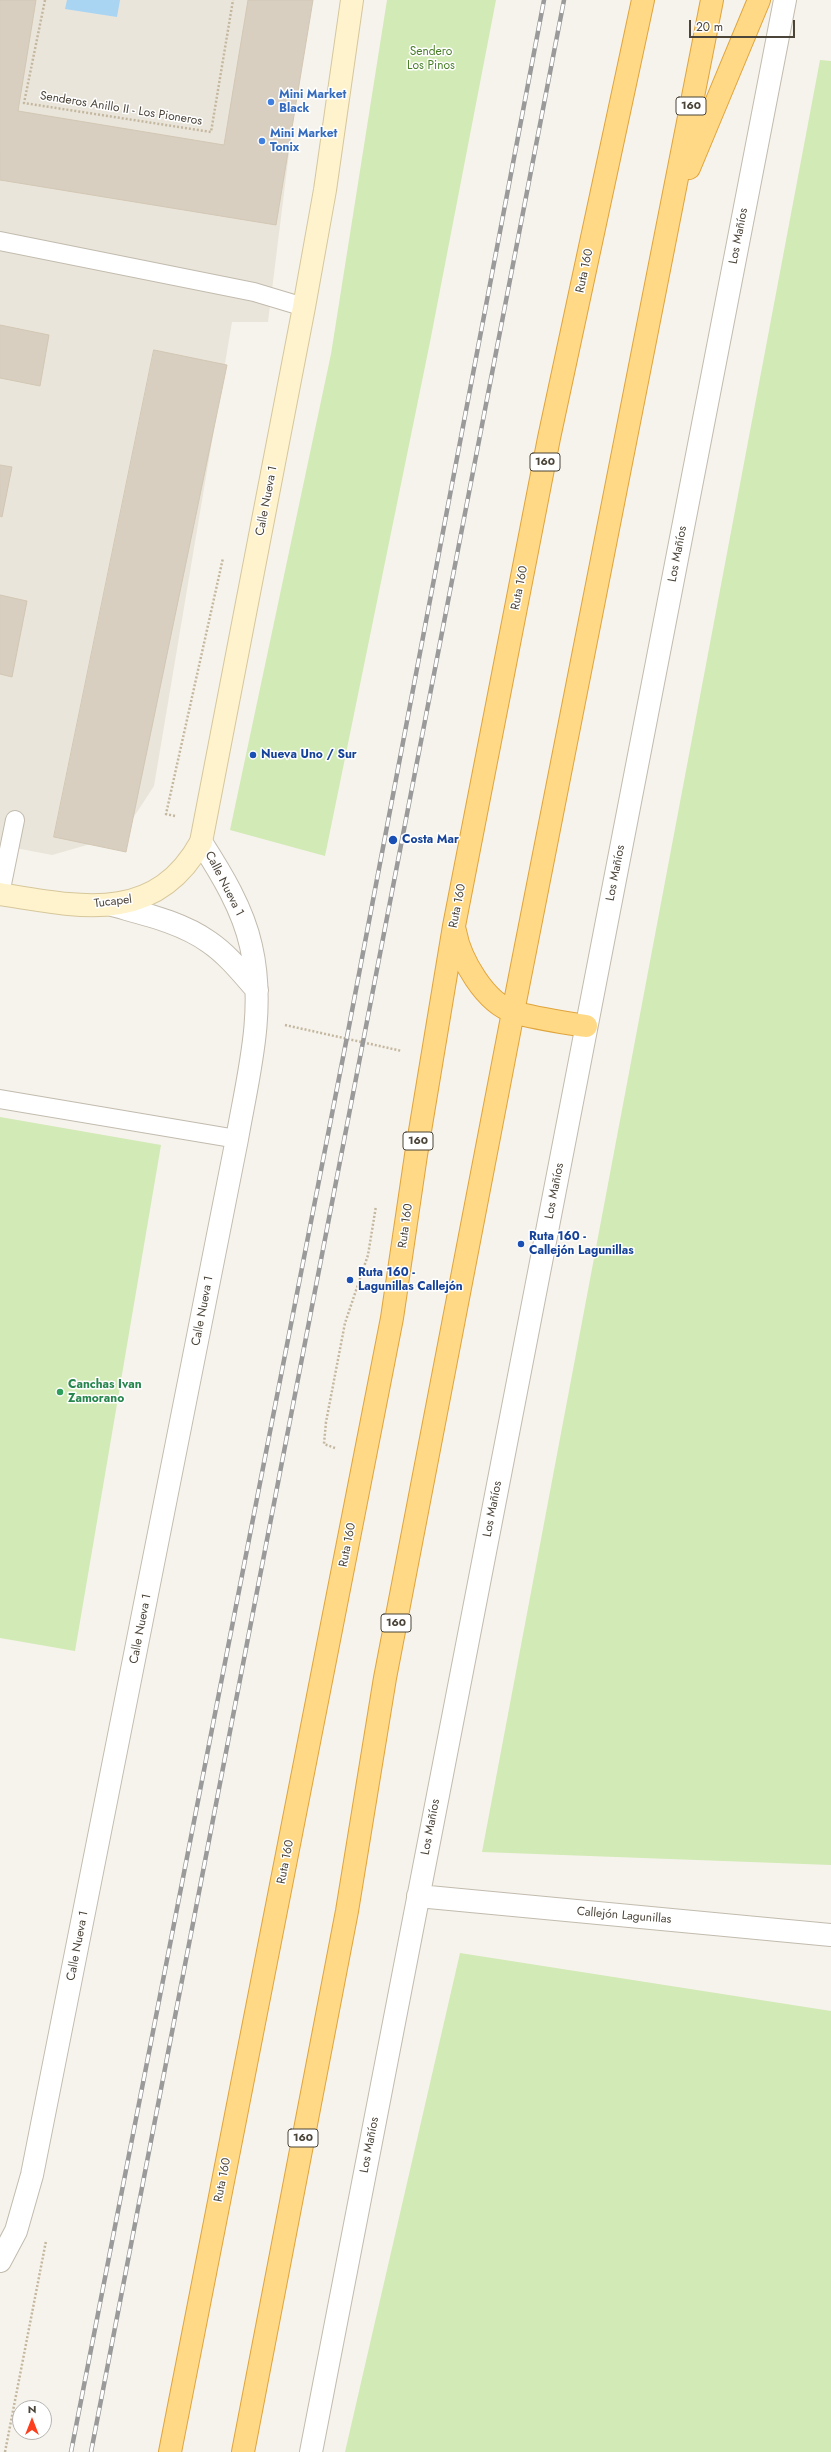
<!DOCTYPE html>
<html>
<head>
<meta charset="utf-8">
<style>
	body { margin:0 }
	#map { position:relative; width:831px; height:2452px; overflow:hidden; background:#f6f3ec; font-family:Jost,sans-serif }
	canvas { display:block }
	.north { position:absolute; left:12px; top:2400px; width:40px; height:40px; box-sizing:border-box; background:#fff; border:1px solid #b7b4b0; border-radius:50%; rotate:0deg; font-size:11px; font-weight:700; line-height:16px; text-align:center; color:#4b4439 }
	.north::after { content:''; display:block; margin:auto; width:14px; height:18px; background:#fc3f1d; clip-path:polygon(50% 0,100% 100%,50% 72%,0 100%) }
	.scale { position:absolute; left:689px; top:20px; width:106px; height:18px; box-sizing:border-box; border:2px solid #4b4439; border-top:0; padding-left:5px; font-size:12px; line-height:14px; white-space:nowrap; color:#4b4439; -webkit-text-stroke:3px #fff; paint-order:stroke }
</style>
</head>
<body>
<div id="map">
<canvas width="831" height="2452"></canvas>
<div class="north">N</div>
<div class="scale">20 m</div>
</div>
<script>
const c = document.querySelector('canvas').getContext('2d');
c.lineJoin = 'round';
function paint(path, color) { c.fillStyle = color; c.fill(path, 'evenodd'); }
function stroke(path, color, width, dash) { c.strokeStyle = color; c.lineWidth = width; c.lineCap = dash ? 'butt' : 'round'; c.setLineDash(dash || []); c.stroke(path); }
function drawText(font, color, halo, rows, align = 'center') {
  c.font = font + ' Jost,sans-serif'; c.lineWidth = 3; c.setLineDash([]); c.textBaseline = 'middle'; c.strokeStyle = halo; c.fillStyle = color; for (const [text, x, y, turn = 0] of rows) {
    c.save(); c.translate(x, y); c.rotate((+turn || 0) * Math.PI / 180); c.textAlign = isNaN(turn) ? turn : align; if (halo) c.strokeText(text, 0, 0); c.fillText(text, 0, 0); c.restore();
  }
}
const residential = new Path2D(`
	M0,0H308L268,322H232L154,786L122,835L52,855L0,845Z`);
const green = new Path2D(`
	M387,0H496L430,342L325,856L230,830L331,354Z
	M820,60L831,61V1865L482,1852Z
	M0,1117L161,1145L75,1651L0,1638Z
	M460,1953L831,2011V2452H345Z`);
const water = new Path2D(`
	M67,0H120L117,17L65,9Z`);
const building = new Path2D(`
	M0,0H36L18,111L224,145L248,0H313L276,225L0,180Z
	M0,325L49,335L40,386L0,378Z
	M154,350L227,365L126,852L54,837Z
	M0,465L12,467L2,517L0,516Z
	M0,595L27,601L12,677L0,674Z`);
const path = new Path2D(`
	M45,0L24,103L211,132L233,0
	M175,816L166,814L223,558
	M285,1025L402,1051
	M335,1448L324,1444L326,1422L345,1323L368,1255L376,1206
	M5,2452L46,2241`);
const service = new Path2D(`
	M0,241L254,292L304,307
	M0,894L15,820
	M0,1099L237,1139`);
const minor = new Path2D(`
	M418,1896L831,1935
	M311,2452L785,0`);
const tertiary = new Path2D(`
	M112,905C144,914 181,922 209,942C228,955 242,973 257,990
	M0,2261L16,2231L32,2175L237,1139C248,1076 266,1010 251,946C243,909 221,873 201,842`);
const secondary = new Path2D(`
	M0,894C80,907 155,925 201,842L304,307L325,190L352,0`);
const trunk = new Path2D(`
	M689,168L759,0
	M455,931C460,959 485,1003 514,1012C537,1019 562,1022 586,1026
	M170,2452L392,1318L416,1155L454,926L549,438L643,0
	M243,2452L347,1911L385,1678L513,1012L712,0`);
const rail = new Path2D(`
	M71,2452L347,1037L544,0
	M91,2452L564,0`);
const markers = [
	[271,102,4,"#3f7fe0"],
	[262,141,4,"#3f7fe0"],
	[253,755,4,"#1a4fb4"],
	[393,840,5,"#1a4fb4"],
	[521,1244,4,"#1a4fb4"],
	[350,1280,4,"#1a4fb4"],
	[60,1392,4,"#2e9e5b"]
];
const shields = [
	[691,106,30],
	[545,462,30],
	[418,1141,30],
	[396,1623,30],
	[303,2138,30]
];
const shieldNames = [
	["160",691,106],
	["160",545,462],
	["160",418,1141],
	["160",396,1623],
	["160",303,2138]
];
const parkNames = [
	["Sendero",431,52],
	["Los Pinos",431,66]
];
const shopNames = [
	["Mini Market",279,95],
	["Black",279,109],
	["Mini Market",270,134],
	["Tonix",270,148]
];
const streetNames = [
	["Senderos Anillo II - Los Pioneros",121,109,9],
	["Los Mañíos",739,236,-79],
	["Ruta 160",585,271,-78],
	["Calle Nueva 1",267,501,-79],
	["Los Mañíos",678,554,-79],
	["Ruta 160",520,588,-79],
	["Los Mañíos",616,873,-79],
	["Calle Nueva 1",224,884,63],
	["Tucapel",113,902,-7],
	["Ruta 160",458,906,-79],
	["Los Mañíos",555,1191,-79],
	["Ruta 160",406,1226,-82],
	["Calle Nueva 1",203,1311,-79],
	["Los Mañíos",493,1509,-79],
	["Ruta 160",348,1545,-79],
	["Calle Nueva 1",141,1629,-79],
	["Los Mañíos",431,1827,-79],
	["Ruta 160",286,1862,-79],
	["Callejón Lagunillas",624,1916,5],
	["Calle Nueva 1",78,1946,-79],
	["Los Mañíos",370,2145,-79],
	["Ruta 160",223,2180,-79]
];
const transitNames = [
	["Nueva Uno / Sur",261,755],
	["Costa Mar",402,840],
	["Ruta 160 -",529,1237],
	["Callejón Lagunillas",529,1251],
	["Ruta 160 -",358,1273],
	["Lagunillas Callejón",358,1287]
];
const leisureNames = [
	["Canchas Ivan",68,1385],
	["Zamorano",68,1399]
];
paint(residential, '#eae5da');
paint(green, '#d2eab5');
paint(water, '#a9d4f2');
paint(building, '#d8cfc1');
stroke(building, '#d3c7b4', 1);
stroke(service, '#c2bbae', 20);
stroke(minor, '#c2bbae', 24);
stroke(tertiary, '#c2bbae', 24);
stroke(secondary, '#d6c79b', 24);
stroke(trunk, '#e0a43c', 24);
stroke(path, '#c4b79f', 2.5, [2, 2]);
stroke(service, '#fff', 18);
stroke(minor, '#fff', 22);
stroke(tertiary, '#fff', 22);
stroke(secondary, '#fff3cd', 22);
stroke(trunk, '#ffd985', 22);
stroke(rail, '#9a9a9a', 4.5);
stroke(rail, '#fff', 3, [9]);
for (const [x, y, r, color] of markers) { const dot = new Path2D(); dot.arc(x, y, r, 0, 2 * Math.PI); c.fillStyle = color; c.fill(dot); stroke(dot, '#fff', 1.5); }
for (const [x, y, w] of shields) { const box = new Path2D(); box.roundRect(x - w / 2, y - 9, w, 18, 3); c.fillStyle = '#fff'; c.fill(box); stroke(box, '#4b4439', 1); }
drawText('bold 11px', '#4b4439', null, shieldNames);
drawText('12px', '#4a7f2a', '#fff', parkNames);
drawText('bold 12px', '#366cbe', '#fff', shopNames, 'left');
drawText('12px', '#4b4439', '#fff', streetNames);
drawText('bold 12px', '#164399', '#fff', transitNames, 'left');
drawText('bold 12px', '#27864d', '#fff', leisureNames, 'left');
</script>
</body>
</html>
